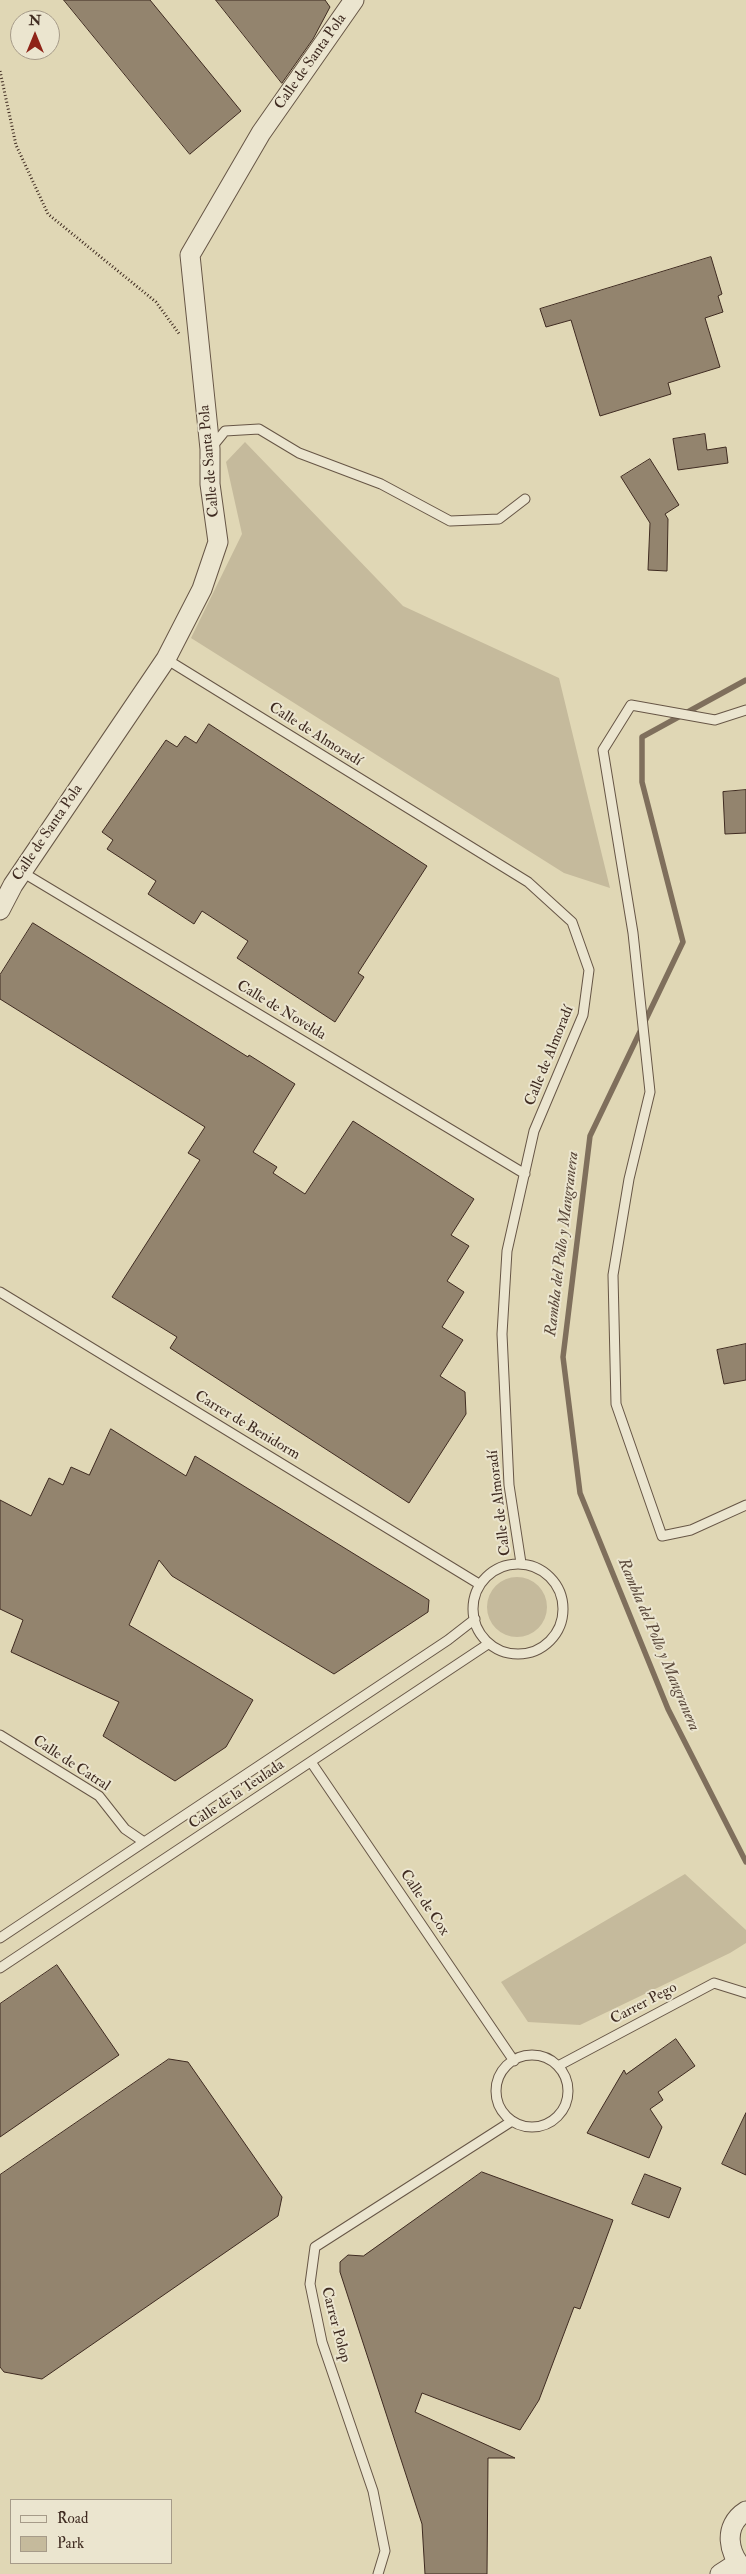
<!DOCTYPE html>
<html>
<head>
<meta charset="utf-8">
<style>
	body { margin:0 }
	#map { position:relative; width:746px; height:2574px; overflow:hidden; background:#e0d7b5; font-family:"IM FELL Double Pica",serif }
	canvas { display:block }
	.legend { position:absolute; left:10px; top:2499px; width:162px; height:65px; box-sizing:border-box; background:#ebe5cf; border:1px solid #a69b89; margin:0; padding:6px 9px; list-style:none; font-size:15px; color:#3f2b21 }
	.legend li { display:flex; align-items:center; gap:10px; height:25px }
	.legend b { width:25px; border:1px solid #a69b89 }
	.north { position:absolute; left:10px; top:10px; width:50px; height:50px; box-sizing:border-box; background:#ebe5cf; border:1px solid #a69b89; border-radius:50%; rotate:0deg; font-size:14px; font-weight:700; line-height:20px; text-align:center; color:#3f2b21 }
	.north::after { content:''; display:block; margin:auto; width:18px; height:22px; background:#8f2418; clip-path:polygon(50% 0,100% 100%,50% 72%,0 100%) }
</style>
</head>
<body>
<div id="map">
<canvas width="746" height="2574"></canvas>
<ul class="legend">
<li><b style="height:6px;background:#ebe5cf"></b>Road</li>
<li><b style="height:14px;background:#c5ba9c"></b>Park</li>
</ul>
<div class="north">N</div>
</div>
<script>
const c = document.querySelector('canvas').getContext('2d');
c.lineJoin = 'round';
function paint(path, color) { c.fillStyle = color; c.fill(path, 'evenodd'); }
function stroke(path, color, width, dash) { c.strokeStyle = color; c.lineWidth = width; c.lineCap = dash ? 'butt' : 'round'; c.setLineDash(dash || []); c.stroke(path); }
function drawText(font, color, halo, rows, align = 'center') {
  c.font = font + ' "IM FELL Double Pica",serif'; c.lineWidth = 4; c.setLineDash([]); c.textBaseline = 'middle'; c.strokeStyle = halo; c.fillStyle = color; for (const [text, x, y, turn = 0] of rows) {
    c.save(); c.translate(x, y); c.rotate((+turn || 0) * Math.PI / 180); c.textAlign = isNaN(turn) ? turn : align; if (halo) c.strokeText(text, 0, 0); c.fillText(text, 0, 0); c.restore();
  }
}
const green = new Path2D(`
	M245,442L403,606L559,678L610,888L564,873L191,638L242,534L226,462Z
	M487 1607a30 30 0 1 1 60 0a30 30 0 1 1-60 0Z
	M685,1874L746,1930V1943L730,1953L580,2025L528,2022L501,1982Z`);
const stream = new Path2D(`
	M746,680L642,737V782L683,942L590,1136L563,1357L580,1493L668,1709L746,1862`);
const building = new Path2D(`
	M64,0H150L241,111L190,154Z
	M216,0H325L330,7L313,39L282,83Z
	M711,257L722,294L718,296L723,312L705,318L720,367L668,383L671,394L600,416L571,320L546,327L540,309Z
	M705,434L707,450L726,447L728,463L678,470L673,439Z
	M650,459L679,505L665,514L668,519L667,571L648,570L650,523L621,477Z
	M209,724L427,866L358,973L364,977L335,1022L237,958L248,941L202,911L194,924L148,894L156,881L107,849L113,840L102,832L166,740L177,747L185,736L196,743Z
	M746,790V833L725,834L723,792Z
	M33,923L248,1057L249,1055L295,1084L253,1152L277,1167L273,1173L305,1194L353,1121L474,1199L451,1235L469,1246L447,1281L464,1292L442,1327L463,1340L440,1376L465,1392L466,1414L409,1503L170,1348L177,1337L112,1297L200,1160L188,1153L205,1127L0,999V975Z
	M746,1344V1380L724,1384L717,1350Z
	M111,1429L186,1476L195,1456L429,1600L428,1612L334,1674L172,1576L159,1560L129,1625L253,1700L226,1747L175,1781L103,1736L119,1702L11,1652L23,1620L0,1609V1500L31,1516L49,1478L63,1485L71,1467L89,1475Z
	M57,1965L119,2055L0,2137V2004Z
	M676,2039L695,2066L658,2092L663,2100L650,2109L662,2127L649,2158L587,2133L624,2070L626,2074Z
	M169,2059L188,2062L282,2197L278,2216L42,2379L4,2372L0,2367V2175Z
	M746,2113V2175L722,2164Z
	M482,2172L613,2220L580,2309L574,2307L539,2400L520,2430L422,2393L415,2412L515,2458H488L487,2574H425L422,2524L340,2272V2262L348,2255L363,2256Z
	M645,2174L681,2188L669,2218L632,2204Z`);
const path = new Path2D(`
	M0,71L16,145L48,214L156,302L180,335`);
const service = new Path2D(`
	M212,447L225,431L259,429L299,453L381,484L450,521L499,519L525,499
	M166,659L528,882L572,922L589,970L583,1015L534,1131L507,1251L502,1334L509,1485L521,1563
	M746,710L715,720L631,705L603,750L633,933L650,1092L629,1179L613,1275L616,1404L662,1536L691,1530L746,1505
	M22,872L525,1174
	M0,1292L479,1584
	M473 1609a45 45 0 1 1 90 0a45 45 0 1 1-90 0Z
	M0,1735L99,1796L125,1829L144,1842
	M311,1762L514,2061
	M0,1938L448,1640L475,1619
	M0,1968L488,1644
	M496 2091a36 36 0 1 1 72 0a36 36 0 1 1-72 0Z
	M558,2066L714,1983L746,1993
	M378,2574L385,2551L373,2491L322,2342L310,2284L315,2247L512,2121`);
const minor = new Path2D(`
	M0,910L13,885L166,659L202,589L218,542L210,484V449L190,255L261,133L354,0
	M746,2511C722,2526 728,2555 746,2571
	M720,2574L737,2563`);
const streetNames = [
	["Calle de Santa Pola",311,62,-55],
	["Calle de Santa Pola",210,461,-95],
	["Calle de Almoradí",315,735,32],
	["Calle de Santa Pola",48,833,-56],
	["Calle de Novelda",281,1011,31],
	["Calle de Almoradí",550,1056,-68],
	["Carrer de Benidorm",247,1426,31],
	["Calle de Almoradí",500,1503,-97],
	["Calle de Catral",71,1764,33],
	["Calle de la Teulada",237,1795,-34],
	["Calle de Cox",424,1903,56],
	["Carrer Pego",644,2004,-28],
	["Carrer Polop",335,2325,75]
];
const waterNames = [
	["Rambla del Pollo y Mangranera",563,1244,-83],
	["Rambla del Pollo y Mangranera",658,1645,67]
];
paint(green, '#c5ba9c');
stroke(stream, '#7f6f5c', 5.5);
paint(building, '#93846e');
stroke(building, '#3f2b21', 1);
stroke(service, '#675646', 11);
stroke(minor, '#675646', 21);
stroke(path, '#3f2b21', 3, [1, 2.5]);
stroke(service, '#ebe5cf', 9);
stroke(minor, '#ebe5cf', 19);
drawText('15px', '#3f2b21', '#ebe5cf', streetNames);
drawText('italic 16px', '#5a483a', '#ebe5cf', waterNames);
</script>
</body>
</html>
